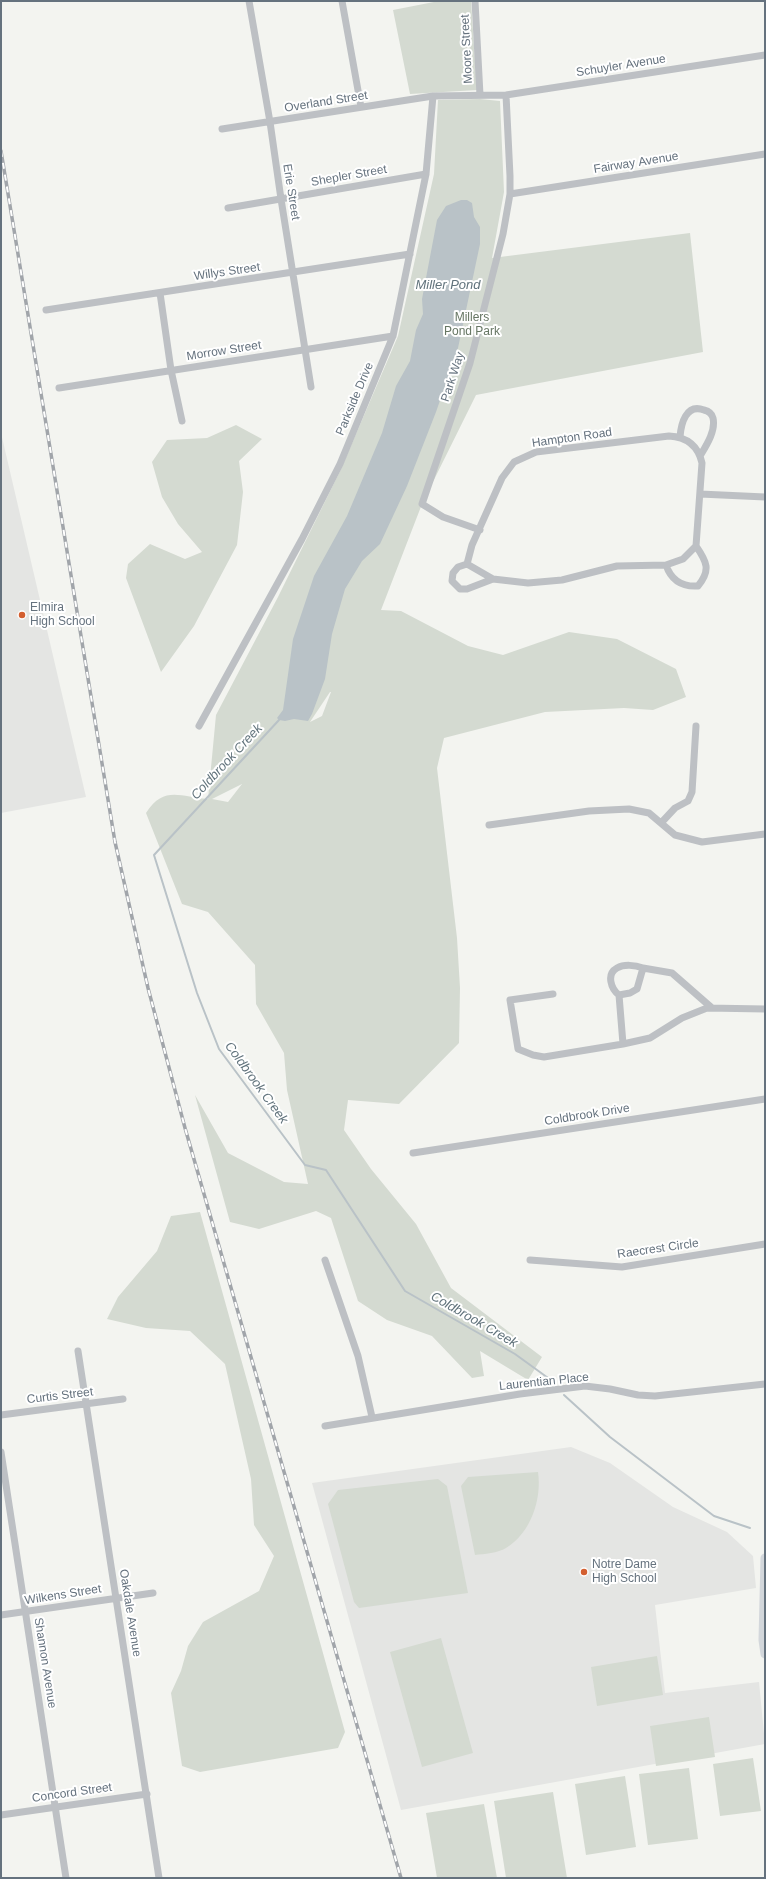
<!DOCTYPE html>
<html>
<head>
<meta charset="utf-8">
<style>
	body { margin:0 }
	#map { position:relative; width:766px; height:1879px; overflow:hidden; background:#f3f4f0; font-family:Arial,sans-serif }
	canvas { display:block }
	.frame { position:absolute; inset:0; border:2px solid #65727e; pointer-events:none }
</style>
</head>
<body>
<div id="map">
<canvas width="766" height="1879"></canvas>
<div class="frame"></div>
</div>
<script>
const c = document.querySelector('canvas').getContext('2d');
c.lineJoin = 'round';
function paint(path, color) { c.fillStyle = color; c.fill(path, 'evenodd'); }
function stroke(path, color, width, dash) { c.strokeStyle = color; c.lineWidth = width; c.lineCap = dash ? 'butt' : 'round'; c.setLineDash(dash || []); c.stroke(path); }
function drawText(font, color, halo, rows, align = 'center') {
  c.font = font + ' Arial,sans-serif'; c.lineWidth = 4; c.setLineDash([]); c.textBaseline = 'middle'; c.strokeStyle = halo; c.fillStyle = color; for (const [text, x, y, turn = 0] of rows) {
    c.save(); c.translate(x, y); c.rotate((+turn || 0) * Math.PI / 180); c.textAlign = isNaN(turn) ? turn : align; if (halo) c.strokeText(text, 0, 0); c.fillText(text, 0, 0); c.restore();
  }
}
const built = new Path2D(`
	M1,433L86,797L1,813Z
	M571,1447L610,1463L673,1507L727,1532L753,1556L756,1588L655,1605L665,1693L759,1682L765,1744L401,1810L312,1483Z`);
const green = new Path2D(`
	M439,1H471L477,90L410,94L393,10Z
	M480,99L500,101L504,192L492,258L690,233L703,352L476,395L422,504L381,610L401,611L468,646L503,655L569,632L617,639L676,669L686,697L653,710L624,708L545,712L444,738L437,768L457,938L460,988L459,1043L399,1104L348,1100L344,1130L371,1169L416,1224L451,1288L542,1357L528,1380L480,1351L484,1376L472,1378L432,1336L387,1320L358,1301L331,1218L316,1211L259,1229L230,1222L195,1095L228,1153L284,1182L308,1184L287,1090L284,1053L256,1004L255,965L208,912L182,904L146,813C164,785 180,797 208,799L216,715L278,597L341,469L398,336L434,174L438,100ZM331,692L322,716L310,722L330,692ZM242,784L228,802L212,799Z
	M236,425L262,439L239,461L243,492L237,545L194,626L161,672L126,578L128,564L150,544L185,559L202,552L178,524L162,497L152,462L167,440L207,438Z
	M200,1212L345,1732L338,1748L200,1772L182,1766L171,1693L181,1671L188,1646L203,1622L259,1591L274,1556L254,1525L251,1479L225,1364L190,1331L146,1328L107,1319L118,1297L157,1251L171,1216Z
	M538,1472C542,1499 531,1533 506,1548C498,1553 484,1554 475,1555L461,1486L468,1477Z
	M438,1479L447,1486L468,1593L359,1608L354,1602L328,1504L338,1490Z
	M441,1638L473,1753L422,1767L390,1652Z
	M657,1656L663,1695L597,1706L591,1667Z
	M709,1717L715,1757L656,1766L650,1726Z
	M753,1758L761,1811L720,1816L713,1764Z
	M689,1768L698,1839L648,1845L639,1774Z
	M625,1776L636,1847L586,1855L575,1784Z
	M553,1792L567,1878H506L494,1801Z
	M484,1804L497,1878H437L426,1813Z`);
const water = new Path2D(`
	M461,200H467L472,203L474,217L480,227V244L458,348L436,412L407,486L380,544L362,561L345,589L332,634L325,679L312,714L308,721L294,719L285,721L279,720L277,718L283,710L293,639L314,576L347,516L382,433L396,386L410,361L416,330L423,314L422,299L437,220L446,206Z`);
const stream = new Path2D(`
	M279,720L154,855L197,993L219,1049L305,1165L326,1170L405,1291L515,1354L555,1383
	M564,1395L610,1437L714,1516L750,1528`);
const minor = new Path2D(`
	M249,1L270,122L281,199L311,387
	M342,1L361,107
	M475,1L480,95
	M222,129L433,96L506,95L765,55
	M510,194L765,154
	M228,208L426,174
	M160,293L171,370L182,421
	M46,310L410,254
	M59,388L393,336
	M669,436C686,437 698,445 702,463L696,546L683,559L666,565L617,566L562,580L528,583L493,579L467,564L472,545L502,478L514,462L536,452Z
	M680,437C681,424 686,403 704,410C708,411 712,414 713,418C716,431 706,446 700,456
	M700,494L765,497
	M480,530L443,517L422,504L470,363L503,234L510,194V176L506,95
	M467,564L458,567L453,573L452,581L460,589H467L493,579
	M666,565C671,580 682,587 698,586C711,570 707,562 696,546
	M199,726L302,539L340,464L393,336L426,174L433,96
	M661,823L675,808L688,801L692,792L696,726
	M489,825L589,811L629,809L649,813L675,835L702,842L765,834
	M553,994L510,1000L518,1049L533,1055L544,1057L623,1044
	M619,995C611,989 606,974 617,968C624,964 635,965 643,968
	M712,1008L672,973L643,968L637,989L630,993L619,995L623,1044L650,1038L682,1018L707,1008L765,1009
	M413,1153L765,1099
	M325,1260L358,1356L372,1417
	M530,1260L622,1267L765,1244
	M78,1351L159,1878
	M1,1415L123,1399
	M325,1426L520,1394L585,1386L610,1389L638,1395L655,1396L765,1384
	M1,1452L66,1878
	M1,1615L153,1593
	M1,1815L147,1794`);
const secondary = new Path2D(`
	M765,1558L763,1640L765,1654`);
const rail = new Path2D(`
	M1,151L115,842L148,988L185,1128L401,1878`);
const markers = [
	[22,615,4,"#d35f30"],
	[584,1572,4,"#d35f30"]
];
const streetNames = [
	["Moore Street",467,49,-93],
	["Schuyler Avenue",621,66,-9],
	["Overland Street",326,102,-9],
	["Fairway Avenue",636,163,-9],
	["Shepler Street",349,176,-10],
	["Erie Street",291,192,81],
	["Willys Street",227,272,-8],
	["Morrow Street",224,351,-9],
	["Park Way",453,377,-72],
	["Parkside Drive",355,399,-67],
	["Hampton Road",572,438,-8],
	["Coldbrook Drive",587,1115,-9],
	["Raecrest Circle",658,1249,-8],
	["Laurentian Place",544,1382,-6],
	["Curtis Street",60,1396,-7],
	["Wilkens Street",63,1595,-9],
	["Oakdale Avenue",130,1613,81],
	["Shannon Avenue",45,1663,81],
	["Concord Street",72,1793,-8]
];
const parkNames = [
	["Millers",472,318],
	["Pond Park",472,332]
];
const poiNames = [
	["Elmira",30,608],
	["High School",30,622],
	["Notre Dame",592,1565],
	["High School",592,1579]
];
const waterNames = [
	["Miller Pond",448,285],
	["Coldbrook Creek",227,762,-47],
	["Coldbrook Creek",256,1083,54],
	["Coldbrook Creek",474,1320,30]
];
paint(built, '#e4e5e3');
paint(green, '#d4dad1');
paint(water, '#b9c2c7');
stroke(stream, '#b9c2c7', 2);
stroke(minor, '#bdc0c4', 7);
stroke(secondary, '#d3d7db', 9);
stroke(rail, '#a1a5aa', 3.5);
stroke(rail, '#fff', 2, [6]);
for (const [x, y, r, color] of markers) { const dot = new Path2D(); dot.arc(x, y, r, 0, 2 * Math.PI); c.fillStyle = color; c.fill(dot); stroke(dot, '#fff', 1.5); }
drawText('12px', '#65727e', '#fff', streetNames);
drawText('12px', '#667663', '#fff', parkNames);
drawText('12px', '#65727e', '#fff', poiNames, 'left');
drawText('italic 13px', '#61737c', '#fff', waterNames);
</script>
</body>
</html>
